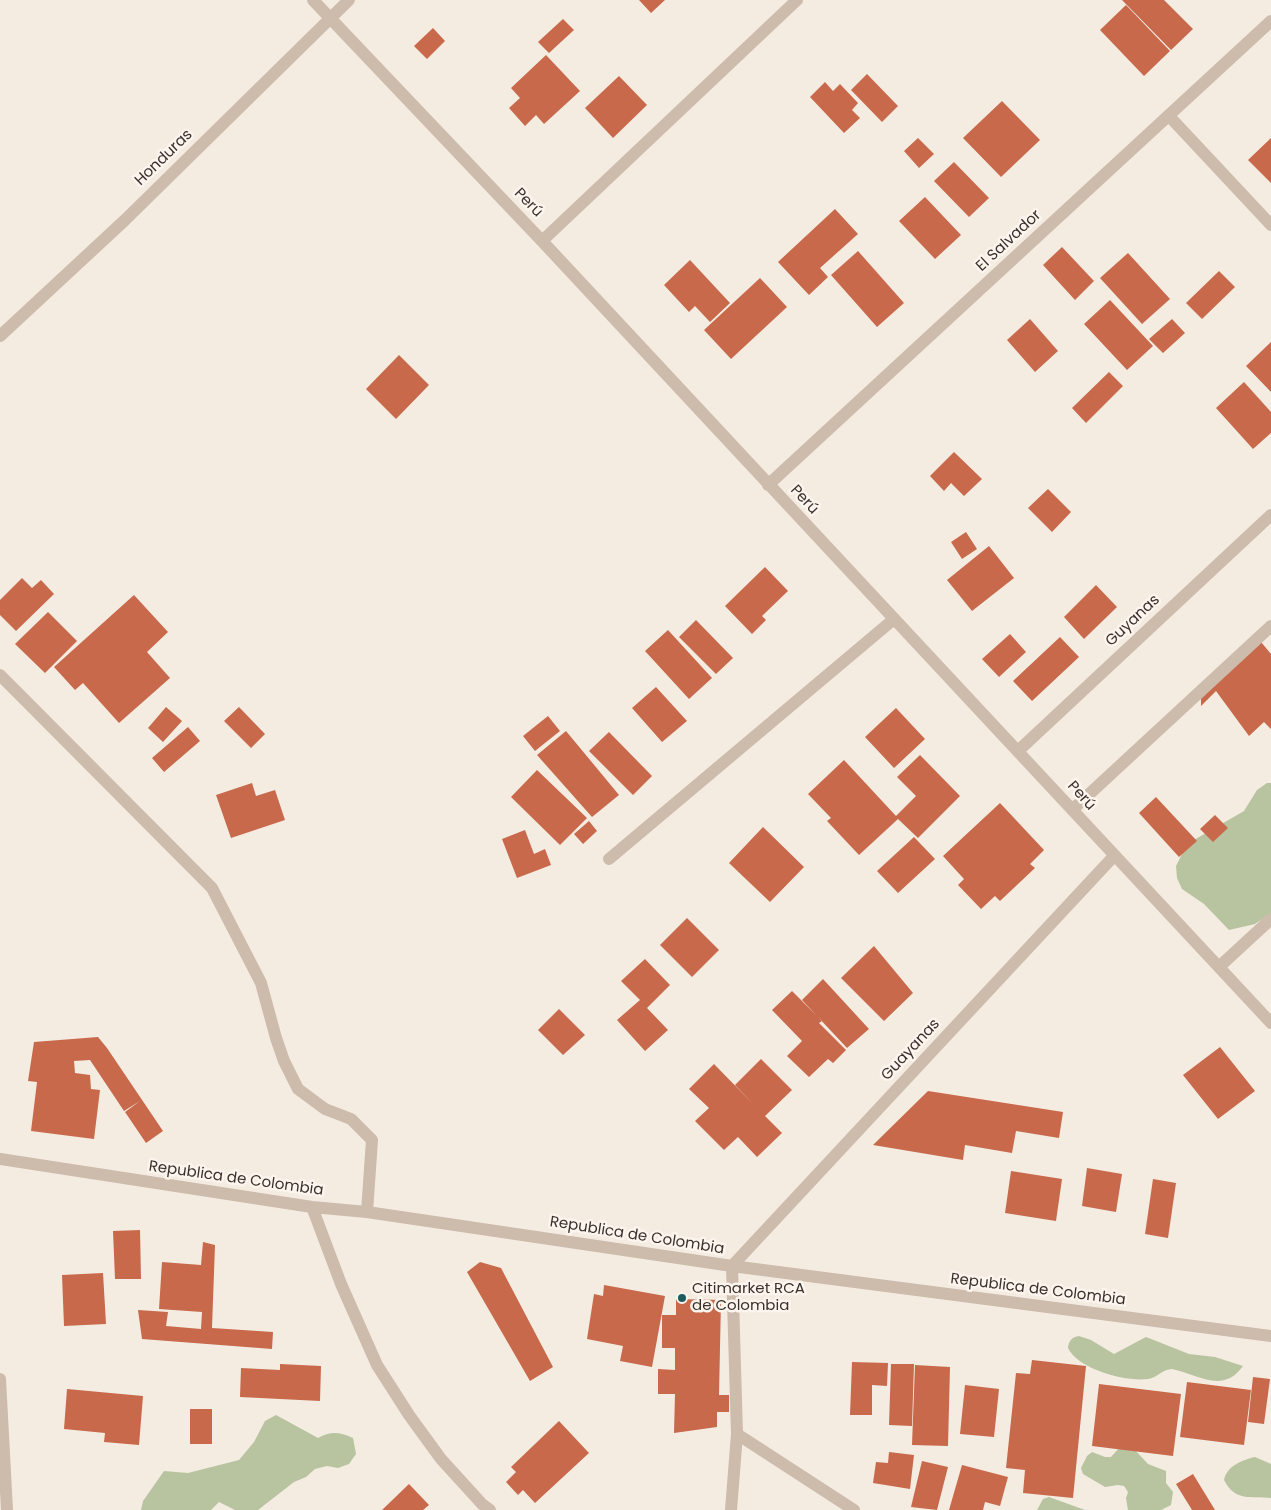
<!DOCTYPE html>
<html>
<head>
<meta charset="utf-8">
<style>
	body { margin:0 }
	canvas { display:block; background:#f4ebe1 }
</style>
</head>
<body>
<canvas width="1271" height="1510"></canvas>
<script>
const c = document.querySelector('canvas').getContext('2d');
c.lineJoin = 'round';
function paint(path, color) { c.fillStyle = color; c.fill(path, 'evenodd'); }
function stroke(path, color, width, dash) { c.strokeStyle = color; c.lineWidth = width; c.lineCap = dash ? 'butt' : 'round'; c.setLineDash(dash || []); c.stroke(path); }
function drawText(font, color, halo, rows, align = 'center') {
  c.font = font + ' Poppins,sans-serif'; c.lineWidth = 5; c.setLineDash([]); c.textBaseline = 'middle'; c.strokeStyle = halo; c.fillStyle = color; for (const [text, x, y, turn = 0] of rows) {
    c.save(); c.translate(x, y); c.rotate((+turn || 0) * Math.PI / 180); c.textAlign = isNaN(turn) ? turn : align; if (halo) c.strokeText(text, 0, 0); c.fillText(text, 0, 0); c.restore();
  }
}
const green = new Path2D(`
	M1267,783H1271V913L1255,924L1229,930L1204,904L1182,889L1177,878L1176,866L1187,844L1244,811L1257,790Z
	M1079,1336L1091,1340L1114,1354L1146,1337L1189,1354L1215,1357L1243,1366C1223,1394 1199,1375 1172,1369C1162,1369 1157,1378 1148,1379C1125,1382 1078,1369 1068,1348C1069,1340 1072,1337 1079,1336Z
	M276,1415L318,1438C331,1431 339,1432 353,1438L356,1454L349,1464L338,1468L327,1466L315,1469L306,1477L294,1482L258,1510H235L219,1502L211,1510H141L143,1501L164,1471L188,1473L239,1460L254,1442L265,1421Z
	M1119,1448L1135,1450L1148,1464L1166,1471V1483L1173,1492L1171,1505L1161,1510H1128L1126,1498L1128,1492L1124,1486L1118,1485L1105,1487L1083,1474L1081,1468L1087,1456L1092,1452L1105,1457H1111Z
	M1255,1457L1271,1464V1498C1251,1496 1235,1502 1224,1480C1227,1466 1242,1460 1255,1457Z
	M1049,1497L1085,1510H1037L1043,1499Z`);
const building = new Path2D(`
	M639,0H665L651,13Z
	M1122,0H1164L1193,29L1171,50Z
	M1126,5L1170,51L1144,76L1100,30Z
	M563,19L574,30L549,53L538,42Z
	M433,28L445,41L427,59L414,46Z
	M546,55L580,91L544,124L536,115L525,126L509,108L520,98L511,88Z
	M867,74L898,106L882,122L851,90Z
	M619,76L647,105L613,138L585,108Z
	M825,82L833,91L840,84L858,103L852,110L860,118L844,133L810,97Z
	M1002,101L1040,140L1001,177L963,138Z
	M918,138L934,154L919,168L904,151Z
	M1271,138V183L1248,160Z
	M954,162L989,198L969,217L934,181Z
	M925,197L961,235L935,259L899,221Z
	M835,209L858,234L820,268L828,277L809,295L778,262Z
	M1062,247L1094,281L1075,300L1043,265Z
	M858,251L904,303L877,327L831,275Z
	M1128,253L1170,299L1142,324L1100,278Z
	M690,260L730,303L710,322L695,306L689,312L664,285Z
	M1219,271L1235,287L1202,319L1186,303Z
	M760,278L787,307L731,359L704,330Z
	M1110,300L1153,346L1127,370L1084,324Z
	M1030,319L1058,351L1035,372L1007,340Z
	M1172,319L1185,333L1163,353L1149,339Z
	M1271,342V392L1246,366Z
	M399,355L429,385L396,419L366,389Z
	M1109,372L1123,386L1086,423L1072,408Z
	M1244,382L1271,412V433L1253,449L1216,408Z
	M954,452L982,479L964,496L951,483L944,491L930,476Z
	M1048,489L1071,512L1052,532L1028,508Z
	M966,532L977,549L962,559L951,542Z
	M989,546L1014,578L972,611L947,580Z
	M765,567L788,591L762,616L766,620L752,634L725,606Z
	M22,578L32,588L41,580L54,594L16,631L0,615V600Z
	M1096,585L1117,607L1084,639L1064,617Z
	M134,595L168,632L147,652L170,678L119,723L83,683L75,690L54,667Z
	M48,612L77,641L45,673L15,644Z
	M696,620L733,658L716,674L679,637Z
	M668,630L712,678L689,699L645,651Z
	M1010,634L1026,652L999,677L982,659Z
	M1060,637L1079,657L1032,701L1013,681Z
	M1261,642L1271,654V729L1264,722L1249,736L1216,691L1201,706V697Z
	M656,687L687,721L662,742L632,708Z
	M166,707L182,721L163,742L148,728Z
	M239,707L265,734L251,748L224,721Z
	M896,708L925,739L894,768L865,737Z
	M548,716L560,731L535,751L523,736Z
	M188,727L200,741L164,772L152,758Z
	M566,731L619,795L592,817L537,755Z
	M609,732L652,776L633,795L589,751Z
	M920,755L960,796L918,838L898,819L859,855L827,821L831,818L808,794L844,760L896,816L916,796L897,777Z
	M537,770L587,818L560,845L511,797Z
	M252,783L256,796L275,790L285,820L231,838L216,795Z
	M1156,797L1197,841L1179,857L1139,813Z
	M1000,803L1044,850L1030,864L1035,868L1000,901L995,896L981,909L958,885L964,879L943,856Z
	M1215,815L1228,828L1213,842L1200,829Z
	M589,821L597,831L583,844L574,834Z
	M763,827L804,867L770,902L729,863Z
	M525,830L534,854L545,849L551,865L517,878L502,839Z
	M914,837L935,859L898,893L877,871Z
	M687,918L719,950L692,977L660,945Z
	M874,946L913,993L884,1021L841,978Z
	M645,959L670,985L647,1008L668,1030L645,1051L617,1020L640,1000L621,981Z
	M823,979L869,1029L847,1048L802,1000Z
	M792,991L822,1021L819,1023L846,1050L833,1063L828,1059L809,1077L787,1056L802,1041L772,1010Z
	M559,1009L585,1035L563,1055L538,1030Z
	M98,1037L107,1048L163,1131L146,1143L125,1112L140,1101L124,1111L90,1060L74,1061L75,1073L90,1075L91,1089L100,1090L94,1139L31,1131L37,1082L28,1081L34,1042Z
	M1220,1047L1255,1091L1218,1119L1183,1075Z
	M761,1059L792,1090L765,1116L782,1133L757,1157L738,1137L724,1150L695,1121L709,1108L689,1089L714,1064L756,1107L735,1085Z
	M928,1091L1063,1112L1059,1138L1016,1131L1012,1153L965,1145L963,1160L873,1145Z
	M1087,1168L1122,1174L1116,1212L1082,1206Z
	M1011,1171L1062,1179L1056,1221L1005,1213Z
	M1153,1179L1176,1183L1168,1238L1145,1234Z
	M140,1230L141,1279H115L113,1231Z
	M203,1242L215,1245L212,1328L273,1332L272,1349L142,1339L138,1310L168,1312L166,1326L201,1329L202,1312L159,1309L162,1262L201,1265Z
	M480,1262L501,1268L553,1367L530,1381L467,1272Z
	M103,1273L106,1324L64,1326L62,1275Z
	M604,1285L665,1296L652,1367L620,1361L623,1346L587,1339L594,1294L603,1296Z
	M676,1299L721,1300L719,1395H729V1412H717V1427L674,1433L675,1394H658V1369L675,1370V1348H662V1315H676Z
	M1032,1360L1086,1366L1073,1498L1023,1493L1025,1470L1006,1468L1016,1373L1030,1374Z
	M852,1362L888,1363L887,1386L872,1385V1415H850Z
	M280,1364L321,1366L320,1401L240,1397L241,1368L280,1370Z
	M891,1364H914L912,1426L889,1425Z
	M915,1365L950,1367L948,1446L912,1445Z
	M1253,1377L1270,1379L1264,1424L1248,1422Z
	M1187,1382L1251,1390L1244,1445L1180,1437Z
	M1099,1384L1181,1394L1173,1456L1092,1446Z
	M965,1385L999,1389L994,1437L960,1434Z
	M67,1389L143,1396L139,1445L104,1442L105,1433L64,1429Z
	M190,1409H212V1444H190Z
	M559,1421L589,1453L535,1503L523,1490L518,1495L506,1482L516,1472L511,1467Z
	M889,1452L914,1455L910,1489L873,1483L876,1462L888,1463Z
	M922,1461L948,1467L937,1510L911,1507Z
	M962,1465L1008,1477L1000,1506L985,1502L983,1510H949Z
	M1193,1474L1215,1510H1192L1176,1484Z
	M409,1484L429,1505L423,1510H382Z`);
const minor = new Path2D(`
	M313,0L542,241L1271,1023
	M1169,116L1271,225
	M542,241L797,0
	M0,336L125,220L349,0
	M768,485L1271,21
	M0,675L212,888L261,983L276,1038L284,1061L298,1089L325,1109L351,1119L372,1140L367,1212
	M1018,751L1271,515
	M1072,810L1271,626
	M609,859L894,619
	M1220,966L1271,919
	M0,1159L312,1207L367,1212L732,1266L1271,1336
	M312,1207L341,1284L377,1365L409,1415L441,1459L482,1504L490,1510
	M0,1379L7,1510
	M737,1434L854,1510
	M731,1510L737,1434L732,1266L1114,856`);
const markers = [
	[682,1298,5,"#1f5a5e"]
];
const streetNames = [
	["Honduras",164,158,-44],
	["Perú",528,203,46],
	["El Salvador",1009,241,-43],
	["Perú",804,500,47],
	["Guyanas",1133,621,-43],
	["Perú",1081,796,48],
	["Guayanas",911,1050,-47],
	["Republica de Colombia",236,1179,8],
	["Republica de Colombia",637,1236,9],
	["Republica de Colombia",1038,1290,7]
];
const poiNames = [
	["Citimarket RCA",692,1289],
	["de Colombia",692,1306]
];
paint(green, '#b8c4a0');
paint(building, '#c8694b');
stroke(minor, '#cdbbac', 12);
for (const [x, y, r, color] of markers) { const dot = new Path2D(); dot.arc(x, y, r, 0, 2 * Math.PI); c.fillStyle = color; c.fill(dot); stroke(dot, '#fbf5ee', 2); }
drawText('15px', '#3b302b', '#fbf5ee', streetNames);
drawText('15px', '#3b302b', '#fbf5ee', poiNames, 'left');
</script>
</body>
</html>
